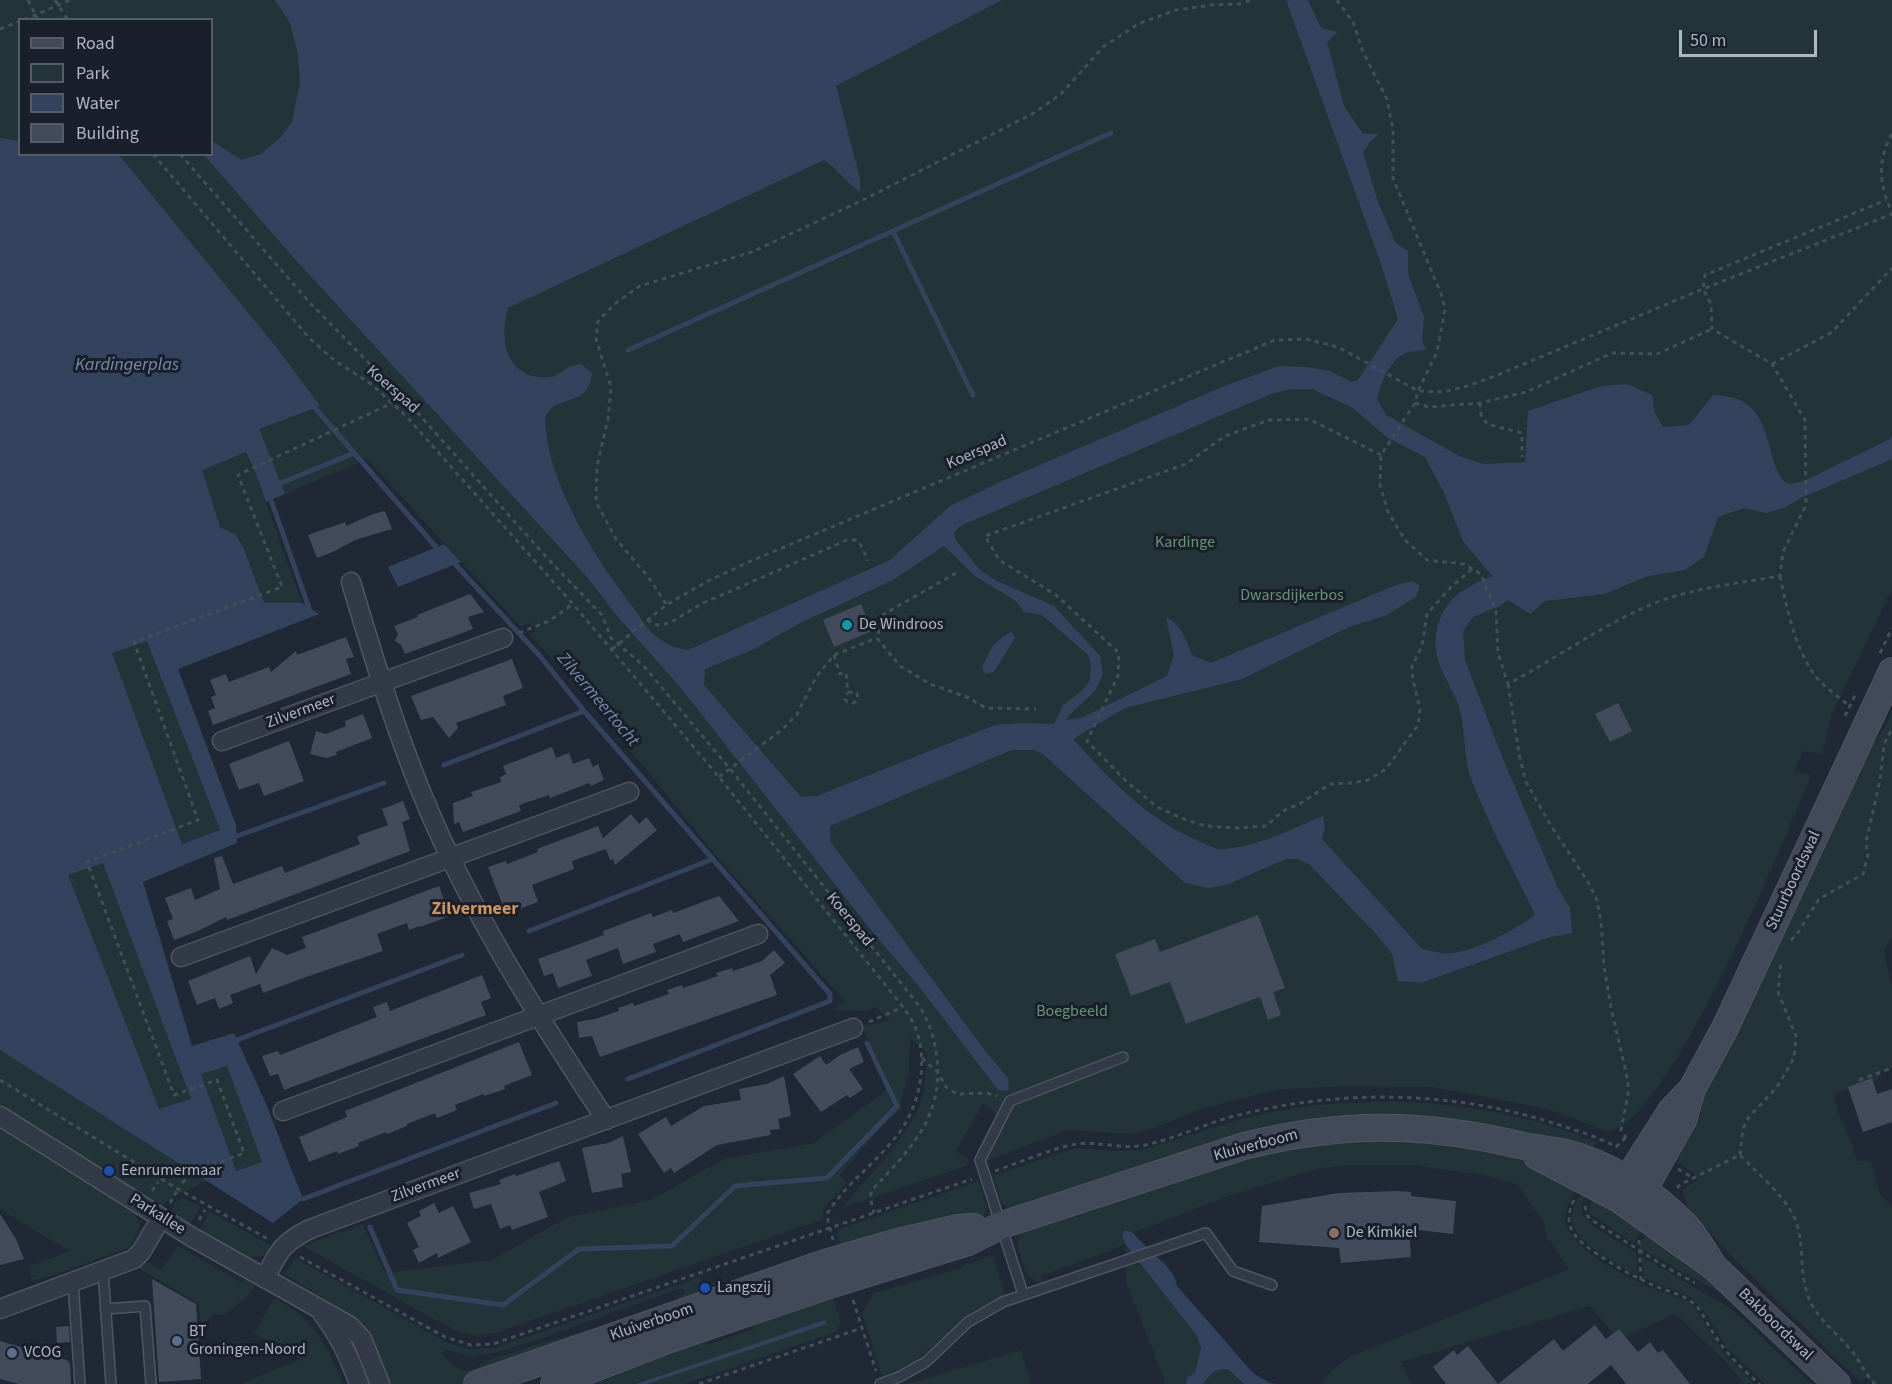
<!DOCTYPE html>
<html>
<head>
<meta charset="utf-8">
<style>
	body { margin:0 }
	#map { position:relative; width:1892px; height:1384px; overflow:hidden; background:#202836; font-family:"Source Sans 3",sans-serif }
	canvas { display:block }
	.legend { position:absolute; left:18px; top:18px; width:195px; height:138px; box-sizing:border-box; background:#19202b; border:2px solid #555c68; margin:0; padding:8px 10px; list-style:none; font-size:18px; color:#aeb5c3 }
	.legend li { display:flex; align-items:center; gap:12px; height:30px }
	.legend b { width:30px; border:2px solid #555c68 }
	.scale { position:absolute; left:1679px; top:30px; width:138px; height:27px; box-sizing:border-box; border:3px solid #aeb5c3; border-top:0; padding-left:8px; font-size:18px; line-height:21px; white-space:nowrap; color:#aeb5c3; -webkit-text-stroke:4px #19202b; paint-order:stroke }
</style>
</head>
<body>
<div id="map">
<canvas width="1892" height="1384"></canvas>
<ul class="legend">
<li><b style="height:8px;background:#424959"></b>Road</li>
<li><b style="height:16px;background:#223437"></b>Park</li>
<li><b style="height:16px;background:#34435d"></b>Water</li>
<li><b style="height:16px;background:#414b5b"></b>Building</li>
</ul>
<div class="scale">50 m</div>
</div>
<script>
const c = document.querySelector('canvas').getContext('2d');
c.lineJoin = 'round';
function paint(path, color) { c.fillStyle = color; c.fill(path, 'evenodd'); }
function stroke(path, color, width, dash) { c.strokeStyle = color; c.lineWidth = width; c.lineCap = dash ? 'butt' : 'round'; c.setLineDash(dash || []); c.stroke(path); }
function drawText(font, color, halo, rows, align = 'center') {
  c.font = font + ' "Source Sans 3",sans-serif'; c.lineWidth = 6; c.setLineDash([]); c.textBaseline = 'middle'; c.strokeStyle = halo; c.fillStyle = color; for (const [text, x, y, turn = 0] of rows) {
    c.save(); c.translate(x, y); c.rotate((+turn || 0) * Math.PI / 180); c.textAlign = isNaN(turn) ? turn : align; if (halo) c.strokeText(text, 0, 0); c.fillText(text, 0, 0); c.restore();
  }
}
const green = new Path2D(`
	M0,0H1892V589L1831,716L1822,754L1803,751L1794,772L1811,775C1785,839 1671,1119 1609,1132L1548,1109L1432,1087L1346,1086L1276,1090L1205,1108L1154,1128L1132,1134L1068,1130L987,1161L989,1147L1003,1120L983,1103L956,1151L969,1160L966,1166L842,1208L893,1149L915,1117L924,1092L927,1056L926,1052L910,1038L909,1071L901,1100L902,1107L875,1134L840,1175L847,1183L824,1208L821,1220L495,1333L470,1335L454,1330L303,1246L363,1224L385,1273L492,1260L568,1217L651,1200L724,1159L814,1143L891,1087L862,1027L890,1020L875,1007L868,1011L832,1010L845,1001L718,858L592,703L530,634L536,631L529,623L520,626L367,459L285,494L278,475L259,482L302,603H282L152,652L220,830L182,844L181,841L108,875L189,1092L220,1127L201,1074L227,1066L262,1162L236,1171L234,1167L166,1201L162,1208L158,1205L136,1216L140,1225L131,1247L45,1278L32,1280L29,1267L69,1251L0,1209ZM20,20H212V154H20Z
	M1892,709V937L1884,950L1892,989V1069L1879,1073L1878,1079L1835,1094L1834,1100L1858,1161H1871L1879,1192L1892,1208V1384H1873L1866,1378L1860,1381L1844,1366L1730,1255L1688,1207L1682,1190L1697,1181L1694,1173L1670,1157L1747,1007L1801,896L1866,755L1887,725Z
	M1388,1101C1435,1103 1481,1108 1526,1119C1550,1124 1573,1134 1596,1142L1590,1156L1422,1118L1013,1210C999,1206 997,1189 993,1177L995,1175L1075,1148L1113,1151L1142,1150L1242,1119L1278,1111L1314,1105Z
	M1342,1139C1371,1140 1400,1138 1429,1141C1482,1146 1531,1161 1578,1184C1573,1195 1565,1207 1565,1219C1566,1248 1630,1279 1654,1289C1666,1294 1678,1296 1689,1302L1696,1309L1723,1352L1754,1384H1744L1730,1366L1676,1314L1625,1336L1619,1330L1614,1334L1590,1306L1401,1362L1411,1384H1322L1331,1371L1351,1356L1569,1269L1547,1237L1543,1221L1517,1184L1483,1175L1412,1165H1351L1321,1168L1228,1196L1133,1233L1125,1231L1122,1234L1125,1245L1197,1336L1201,1347L1195,1372L1187,1378L1186,1384H1166L1126,1282L1125,1245L1042,1276L1043,1282L1036,1281L1025,1272L1017,1244L1019,1236L1027,1230L1252,1156Z
	M976,1182L979,1183L987,1208L983,1217L843,1252L837,1236L840,1229Z
	M1585,1187L1589,1190C1585,1197 1580,1205 1582,1212C1585,1225 1624,1245 1636,1252L1638,1275C1619,1266 1572,1242 1572,1218C1572,1207 1579,1197 1585,1187Z
	M1595,1193L1647,1224L1635,1241V1244L1590,1214L1589,1209Z
	M182,1198L200,1207L191,1224L170,1213L176,1202Z
	M210,1212L273,1247L264,1256L246,1257L200,1230Z
	M1651,1227L1730,1298L1640,1248V1243Z
	M178,1246L242,1283L246,1279L255,1285L249,1295L224,1315L214,1314L201,1327L199,1304L139,1268L145,1261L162,1270Z
	M993,1256L1005,1295L970,1313L914,1363L882,1376L862,1313L874,1293L961,1268V1266Z
	M1641,1256L1730,1308L1811,1384H1765L1727,1348L1705,1312L1691,1297L1644,1278Z
	M295,1258L446,1342L468,1349L495,1348L700,1277L704,1290L674,1308L461,1384H389L359,1324L341,1309L285,1274ZM678,1289H683L685,1293L670,1303L588,1331L545,1342L487,1361L473,1370L463,1371L457,1368L441,1354L445,1349L470,1356L495,1353L540,1339Z
	M831,1290L841,1322L836,1332L684,1384H647L827,1324V1321L636,1384H595L618,1375L658,1350L704,1341L707,1345L754,1329L753,1324L778,1308Z
	M274,1298C312,1316 328,1346 343,1384H240L301,1359L254,1334Z
	M1021,1350L1031,1384H907Z
	M1221,1368L1228,1369L1244,1384H1203L1213,1371Z`);
const water = new Path2D(`
	M275,0H1002L836,86L860,179V192C846,183 838,169 824,160L508,308C498,342 508,382 551,377C557,376 562,371 567,368C571,366 576,365 581,364L592,373C589,409 554,393 546,417C544,421 546,427 546,431C552,491 599,564 636,611C639,615 642,622 646,626C657,640 671,648 688,650L890,560L950,506L1000,482L1227,385L1279,366L1306,367L1330,371L1351,382L1358,380L1398,319L1381,264L1286,0H1308L1321,28L1338,32L1327,42L1344,106L1363,134H1379L1370,142L1363,152L1377,199L1395,242L1408,251V274L1424,317L1422,340L1426,350C1419,351 1411,351 1406,353C1389,360 1381,384 1377,399L1386,415L1461,457L1484,464L1525,462L1528,411L1601,386L1627,384L1652,395L1655,413L1663,427L1689,425L1713,395C1724,396 1736,397 1745,403C1772,420 1769,470 1785,482C1790,486 1798,482 1804,481L1890,439L1892,436V459L1801,498L1784,508L1766,513L1744,508L1718,517L1704,557L1685,570L1648,576L1604,594L1545,601L1530,614L1508,600L1498,607L1473,617L1463,631L1465,660L1503,759L1558,888L1570,908L1572,933L1550,937L1421,983L1398,981L1392,954L1377,935L1310,865L1298,859H1286L1226,885L1208,888L1185,883L1043,754L1034,750H1012L830,826V841L986,1052L1008,1078L1009,1091L998,1090L921,989L871,930L680,687L618,617L587,577L293,257L204,155L212,154V141L241,160L261,154L281,137L292,122L300,82L298,54L290,23ZM1291,389H1312L1353,408L1388,438L1425,457L1443,491L1463,541L1492,576C1465,588 1444,597 1437,630C1430,661 1450,680 1459,707C1466,730 1463,756 1471,779C1489,825 1514,870 1535,915C1517,929 1476,951 1453,953C1442,954 1431,952 1421,948L1322,839L1325,828L1323,816C1291,829 1258,847 1223,849C1216,850 1208,845 1201,842C1149,821 1110,780 1073,739L1125,708L1242,679L1349,627L1387,615L1416,597L1420,586L1412,581L1396,585L1211,663L1193,656C1186,642 1182,623 1166,618L1174,655L1167,676L1081,718L1067,720L1068,716L1095,691L1103,674L1100,656L1054,606L997,581L981,571L955,539L954,533L960,526L1271,394ZM944,546L975,576L1016,601L1024,612L1042,615L1088,655L1091,664L1090,680L1084,689L1063,705L1054,724L1021,723L995,725L817,796L801,797L704,685L705,669L754,649L800,623L893,580Z
	M0,138L19,141L20,154L119,155L277,348L320,406L259,429L285,494L266,502L254,468L246,452L202,470L220,527L236,535L244,549L264,603H302L319,614L178,669L236,825L237,843L143,882L192,1046L234,1033L266,1104L303,1199L273,1223L0,1050ZM147,641L220,830L182,844L112,653ZM103,863L191,1099L159,1109L68,875ZM227,1066L262,1162L236,1171L201,1074Z
	M444,544L461,562L398,587L388,567Z
	M1011,631L1015,638L994,672L985,674L982,667L993,645Z
	M1125,1230L1133,1233L1151,1252L1164,1263L1174,1276L1177,1286L1253,1373L1270,1383L1277,1384H1244L1228,1369C1215,1368 1210,1374 1203,1384H1186L1187,1378L1195,1372L1201,1348L1197,1336L1125,1244L1122,1234Z
	M825,1320L827,1323L824,1325L647,1384H636Z`);
const stream = new Path2D(`
	M893,231L973,395
	M628,350L1111,133
	M315,408L436,547
	M281,483L354,453
	M271,500L309,608
	M455,564L539,655L584,711L830,994V1001L628,1079
	M444,765L584,711
	M237,836L384,783
	M529,931L713,859
	M237,1040L462,955
	M303,1199L556,1103
	M370,1227L397,1290L503,1305L579,1249L672,1246L735,1186L827,1178L897,1106L867,1043`);
const building = new Path2D(`
	M385,511L392,529L355,540L335,551L317,558L308,535L345,522L346,526L373,514Z
	M470,594L484,612L468,617L473,629L405,654L401,645L395,641L398,634L394,626L418,617L417,615Z
	M861,604L872,631L834,647L823,620Z
	M346,637L354,657L346,659L351,674L213,725L208,711L215,708L211,697L216,695L210,680L226,674L229,682L269,667L271,672L296,651L297,655Z
	M512,659L523,688L503,696L506,705L456,723L458,728L449,738L433,717L421,720L411,696Z
	M1618,703L1632,731L1610,742L1595,714Z
	M363,714L372,738L336,752L337,755L327,758L310,754L316,731L326,734L346,726L345,721Z
	M289,741L304,781L264,796L259,783L239,790L229,764Z
	M552,747L556,758L569,753L573,764L589,758L593,767L598,764L604,780L591,786L589,783L550,798L549,795L519,805L521,811L463,832L459,822L454,824L453,803L473,796L471,792L501,782L500,777L506,774L503,766Z
	M403,801L410,819L402,822L410,851L227,920L226,917L198,931L174,940L167,921L173,919L165,898L191,888L195,900L220,889L214,858L222,856L233,884L282,866L285,873L360,844L357,836L388,825L382,809Z
	M631,814L639,824L646,817L657,830L615,865L613,859L610,860L606,849L572,861L574,869L532,885L538,902L506,914L488,867L506,861L507,864L538,852L537,849L598,826L603,838Z
	M439,886L450,916L420,927L419,926L409,930L407,923L377,934L383,951L306,977L263,993L260,984L230,995L233,1003L219,1009L215,998L197,1005L188,981L250,956L256,974L272,948L287,955L306,948L302,937Z
	M719,896L739,921L683,942L680,934L653,944L656,952L623,964L618,948L586,960L592,976L558,988L553,973L544,976L538,959L604,935L603,931L651,913L653,917L672,910L673,913Z
	M1258,915L1285,988L1273,992L1281,1015L1268,1020L1260,997L1186,1024L1170,982L1131,996L1115,954L1155,939L1160,952Z
	M774,950L785,963L770,975L777,995L600,1057L592,1036L579,1038L577,1022L595,1019L619,1011L618,1008L633,1003L634,1006L669,994L667,990L682,985L683,988L718,976L716,973L732,968L733,971L762,961Z
	M482,975L491,998L481,1002L486,1015L284,1090L278,1074L270,1076L262,1056L278,1051L280,1055L377,1017L373,1007L387,1002L390,1011Z
	M519,1042L532,1075L504,1086L505,1089L484,1096L483,1094L455,1105L457,1110L437,1118L435,1113L407,1124V1126L387,1134L386,1132L358,1143L359,1146L338,1154L337,1151L309,1162L299,1137L347,1117L345,1111Z
	M858,1047L864,1062L849,1069L863,1089L850,1098L847,1095L821,1112L793,1074L820,1056L826,1065L840,1055Z
	M784,1076L791,1116L778,1119L780,1129L770,1130L771,1135L717,1145L674,1173L671,1168L664,1173L638,1134L666,1117L671,1126L704,1106L741,1100L739,1089L767,1084Z
	M1872,1078L1877,1094L1892,1089V1122L1863,1132L1848,1087Z
	M623,1136L631,1172L621,1174L623,1187L592,1193L582,1148L608,1143Z
	M559,1161L566,1181L539,1192L548,1217L512,1230L510,1225L500,1229L491,1204L474,1209L469,1193L501,1184L499,1180L515,1174L516,1176Z
	M1397,1191L1411,1192V1196L1456,1201L1453,1234L1409,1229L1411,1257L1341,1263L1339,1248L1259,1242L1262,1206L1338,1193Z
	M434,1203L439,1213L453,1206L471,1242L438,1258L437,1253L419,1263L413,1250L419,1247L407,1223L421,1216L419,1211Z
	M0,1214L16,1239L24,1259L0,1265Z
	M152,1279L196,1304L201,1379L159,1382Z
	M1595,1325L1606,1339L1619,1329L1638,1352L1650,1342L1658,1353L1663,1350L1690,1384H1626L1611,1365L1588,1384H1446L1433,1367L1454,1350L1457,1355L1468,1346L1498,1384L1554,1339L1563,1351Z
	M69,1326L70,1342L57,1343L56,1327Z
	M0,1341L67,1360L70,1364L71,1384H19L0,1379Z`);
const path = new Path2D(`
	M28,0L38,20
	M55,0L68,20
	M1337,0L1353,22L1363,52L1387,99L1393,130V178L1441,294L1445,309L1437,352L1418,391L1415,403L1381,455L1380,485L1388,512L1405,540L1427,560L1464,564L1481,574L1496,612L1498,653L1508,684C1557,658 1603,624 1655,603C1693,588 1740,583 1780,576L1783,552L1806,505L1805,420L1772,364L1712,329L1711,304L1703,289L1705,275L1886,200
	M24,20L70,0
	M0,29L20,21
	M1892,134C1877,160 1879,186 1892,212
	M153,154L310,339L334,360L371,384L406,416L573,604L719,777L903,1007C907,1013 912,1020 915,1027C929,1059 920,1105 899,1133C878,1161 847,1183 828,1212V1221L833,1240
	M180,154L310,303L416,411L548,559L602,615L611,638L643,665L730,769L920,1007C930,1024 935,1040 937,1059C943,1119 909,1150 872,1190L870,1197L874,1213
	M1772,364L1832,332L1892,268
	M1415,403L1429,407L1480,403L1526,392L1612,353L1657,354L1712,329
	M1480,403L1481,415L1487,424L1522,433V457
	M1381,455L1309,419L1269,420L1225,436L1186,464L985,536L999,560L1056,595L1119,653L1118,676L1087,741L1127,782L1157,807L1186,820L1206,826L1238,828L1266,826L1283,811L1301,803L1330,784L1352,783L1368,780L1386,769L1418,725L1420,709L1413,680L1412,666L1422,646L1427,614L1451,587L1472,569
	M956,573L884,614L877,638L900,666L930,684L967,697L986,708L1036,709
	M1780,576C1787,609 1794,644 1813,673C1821,685 1837,695 1848,705
	M666,604L649,578L616,539L596,502L597,466L608,419L611,387L596,339L598,321L617,302L640,286L752,252L865,199L1034,113L1061,94L1103,47L1138,24L1176,10L1212,5L1238,4L1252,0
	M647,620L657,625L670,623L699,605L847,540H856L861,545L868,561
	M519,633L549,621L573,604
	M612,649L666,605L708,581L751,561L1275,340L1306,339L1338,347L1418,391L1443,392L1468,386L1500,374L1703,289L1892,214
	M1880,653L1892,628
	M834,655L840,674L846,673L848,692L857,693L858,698L854,703L847,702L845,699L848,692
	M1508,684L1520,759L1526,782L1550,824L1586,879L1596,897L1601,921L1604,966L1611,1008L1628,1081V1095L1621,1130L1626,1138
	M1845,716L1855,695
	M719,777L783,729L797,714L816,677L834,655L877,638
	M1791,940L1797,934L1819,899L1863,874L1868,855L1866,842L1880,780L1884,744L1892,729
	M869,1022L903,1007
	M922,1058L938,1073L946,1087L957,1094L987,1093L997,1096
	M0,1080L178,1189L268,1239
	M1859,1080L1892,1068
	M1740,1155L1743,1129L1748,1118L1777,1087L1794,1058L1796,1036L1778,992L1781,962
	M1678,1169L1693,1178
	M995,1171C1018,1163 1055,1147 1077,1144C1100,1141 1122,1150 1145,1145C1174,1139 1202,1125 1231,1117C1336,1089 1449,1090 1553,1123C1574,1130 1597,1136 1616,1147L1628,1135
	M182,1183L192,1173L244,1153L217,1080L174,1095L87,862L198,820L134,642L282,587L238,475L403,398
	M1677,1188L1681,1184L1740,1155C1757,1173 1783,1194 1794,1217C1805,1240 1799,1269 1807,1293C1814,1317 1836,1332 1851,1350C1860,1361 1865,1374 1875,1384
	M152,1191L158,1182
	M1574,1200C1569,1210 1567,1220 1572,1231C1581,1249 1636,1278 1655,1286C1668,1292 1683,1294 1693,1303C1702,1310 1705,1320 1711,1329C1723,1350 1741,1369 1760,1384
	M170,1203L178,1189
	M1585,1206L1587,1215L1590,1219L1664,1266L1695,1283
	M199,1220L205,1210
	M1639,1240L1641,1280
	M300,1257L445,1337L471,1345L493,1344L972,1179
	M853,1300L876,1371
	M699,1384L862,1328`);
const lane = new Path2D(`
	M103,1271L111,1384
	M73,1282L80,1384
	M1023,1294L980,1160L1010,1101L1123,1057
	M106,1309L145,1306L151,1384
	M880,1384L899,1377L926,1362L968,1322L1003,1302L1206,1233L1233,1271L1272,1285`);
const street = new Path2D(`
	M351,582C379,677 408,771 451,859C495,951 551,1036 606,1120
	M222,741L503,638
	M181,957L629,792
	M283,1111L758,934
	M0,1116L190,1236L350,1326L362,1339L380,1384
	M265,1278C279,1251 282,1243 310,1229L853,1028
	M0,1309L134,1259L141,1252L161,1218
	M322,1313C340,1337 349,1357 359,1384`);
const secondary = new Path2D(`
	M1692,1089L1671,1111L1627,1180L1625,1203L1643,1191L1683,1120L1692,1089L1725,1028L1892,671
	M1537,1156L1619,1199L1714,1267L1837,1384
	M477,1384L825,1263L894,1243L958,1228L974,1227
	M554,1384L667,1340L832,1284L968,1242L1002,1225L1244,1146C1341,1122 1419,1122 1515,1144C1530,1148 1546,1149 1561,1152C1607,1162 1653,1192 1685,1225C1696,1237 1705,1253 1714,1267`);
const markers = [
	[847,625,6,"#0f9aa8"],
	[109,1171,6,"#1a4fb4"],
	[1334,1233,6,"#8d6e63"],
	[705,1288,6,"#1a4fb4"],
	[177,1341,6,"#5c6f8a"],
	[12,1353,6,"#5c6f8a"]
];
const streetNames = [
	["Koerspad",392,390,41],
	["Koerspad",977,453,-23],
	["Zilvermeer",301,712,-20],
	["Stuurboordswal",1794,881,-65],
	["Koerspad",849,920,51],
	["Kluiverboom",1256,1146,-15],
	["Zilvermeer",426,1186,-20],
	["Parkallee",157,1215,32],
	["Kluiverboom",652,1323,-19],
	["Bakboordswal",1775,1325,44]
];
const parkNames = [
	["Kardinge",1185,543],
	["Dwarsdijkerbos",1292,596],
	["Boegbeeld",1072,1012]
];
const poiNames = [
	["De Windroos",859,625],
	["Eenrumermaar",121,1171],
	["De Kimkiel",1346,1233],
	["Langszij",717,1288],
	["BT",189,1332],
	["Groningen-Noord",189,1350],
	["VCOG",24,1353]
];
const waterNames = [
	["Kardingerplas",127,366],
	["Zilvermeertocht",597,700,50]
];
const neighbourhoodNames = [
	["Zilvermeer",475,910]
];
paint(green, '#223437');
paint(water, '#34435d');
stroke(stream, '#34435d', 5);
paint(building, '#414b5b');
stroke(lane, '#4e5561', 12);
stroke(street, '#4e5561', 21);
stroke(secondary, '#4e5561', 28);
stroke(path, '#3f5155', 3, [4.5, 4.5]);
stroke(lane, '#333a47', 9);
stroke(street, '#333a47', 18);
stroke(secondary, '#424959', 26);
for (const [x, y, r, color] of markers) { const dot = new Path2D(); dot.arc(x, y, r, 0, 2 * Math.PI); c.fillStyle = color; c.fill(dot); stroke(dot, '#19202b', 2); }
drawText('16px', '#aeb5c3', '#19202b', streetNames);
drawText('16px', '#669373', '#19202b', parkNames);
drawText('16px', '#aeb5c3', '#19202b', poiNames, 'left');
drawText('italic 18px', '#768bab', '#19202b', waterNames);
drawText('bold 18px', '#d0945c', '#19202b', neighbourhoodNames);
</script>
</body>
</html>
